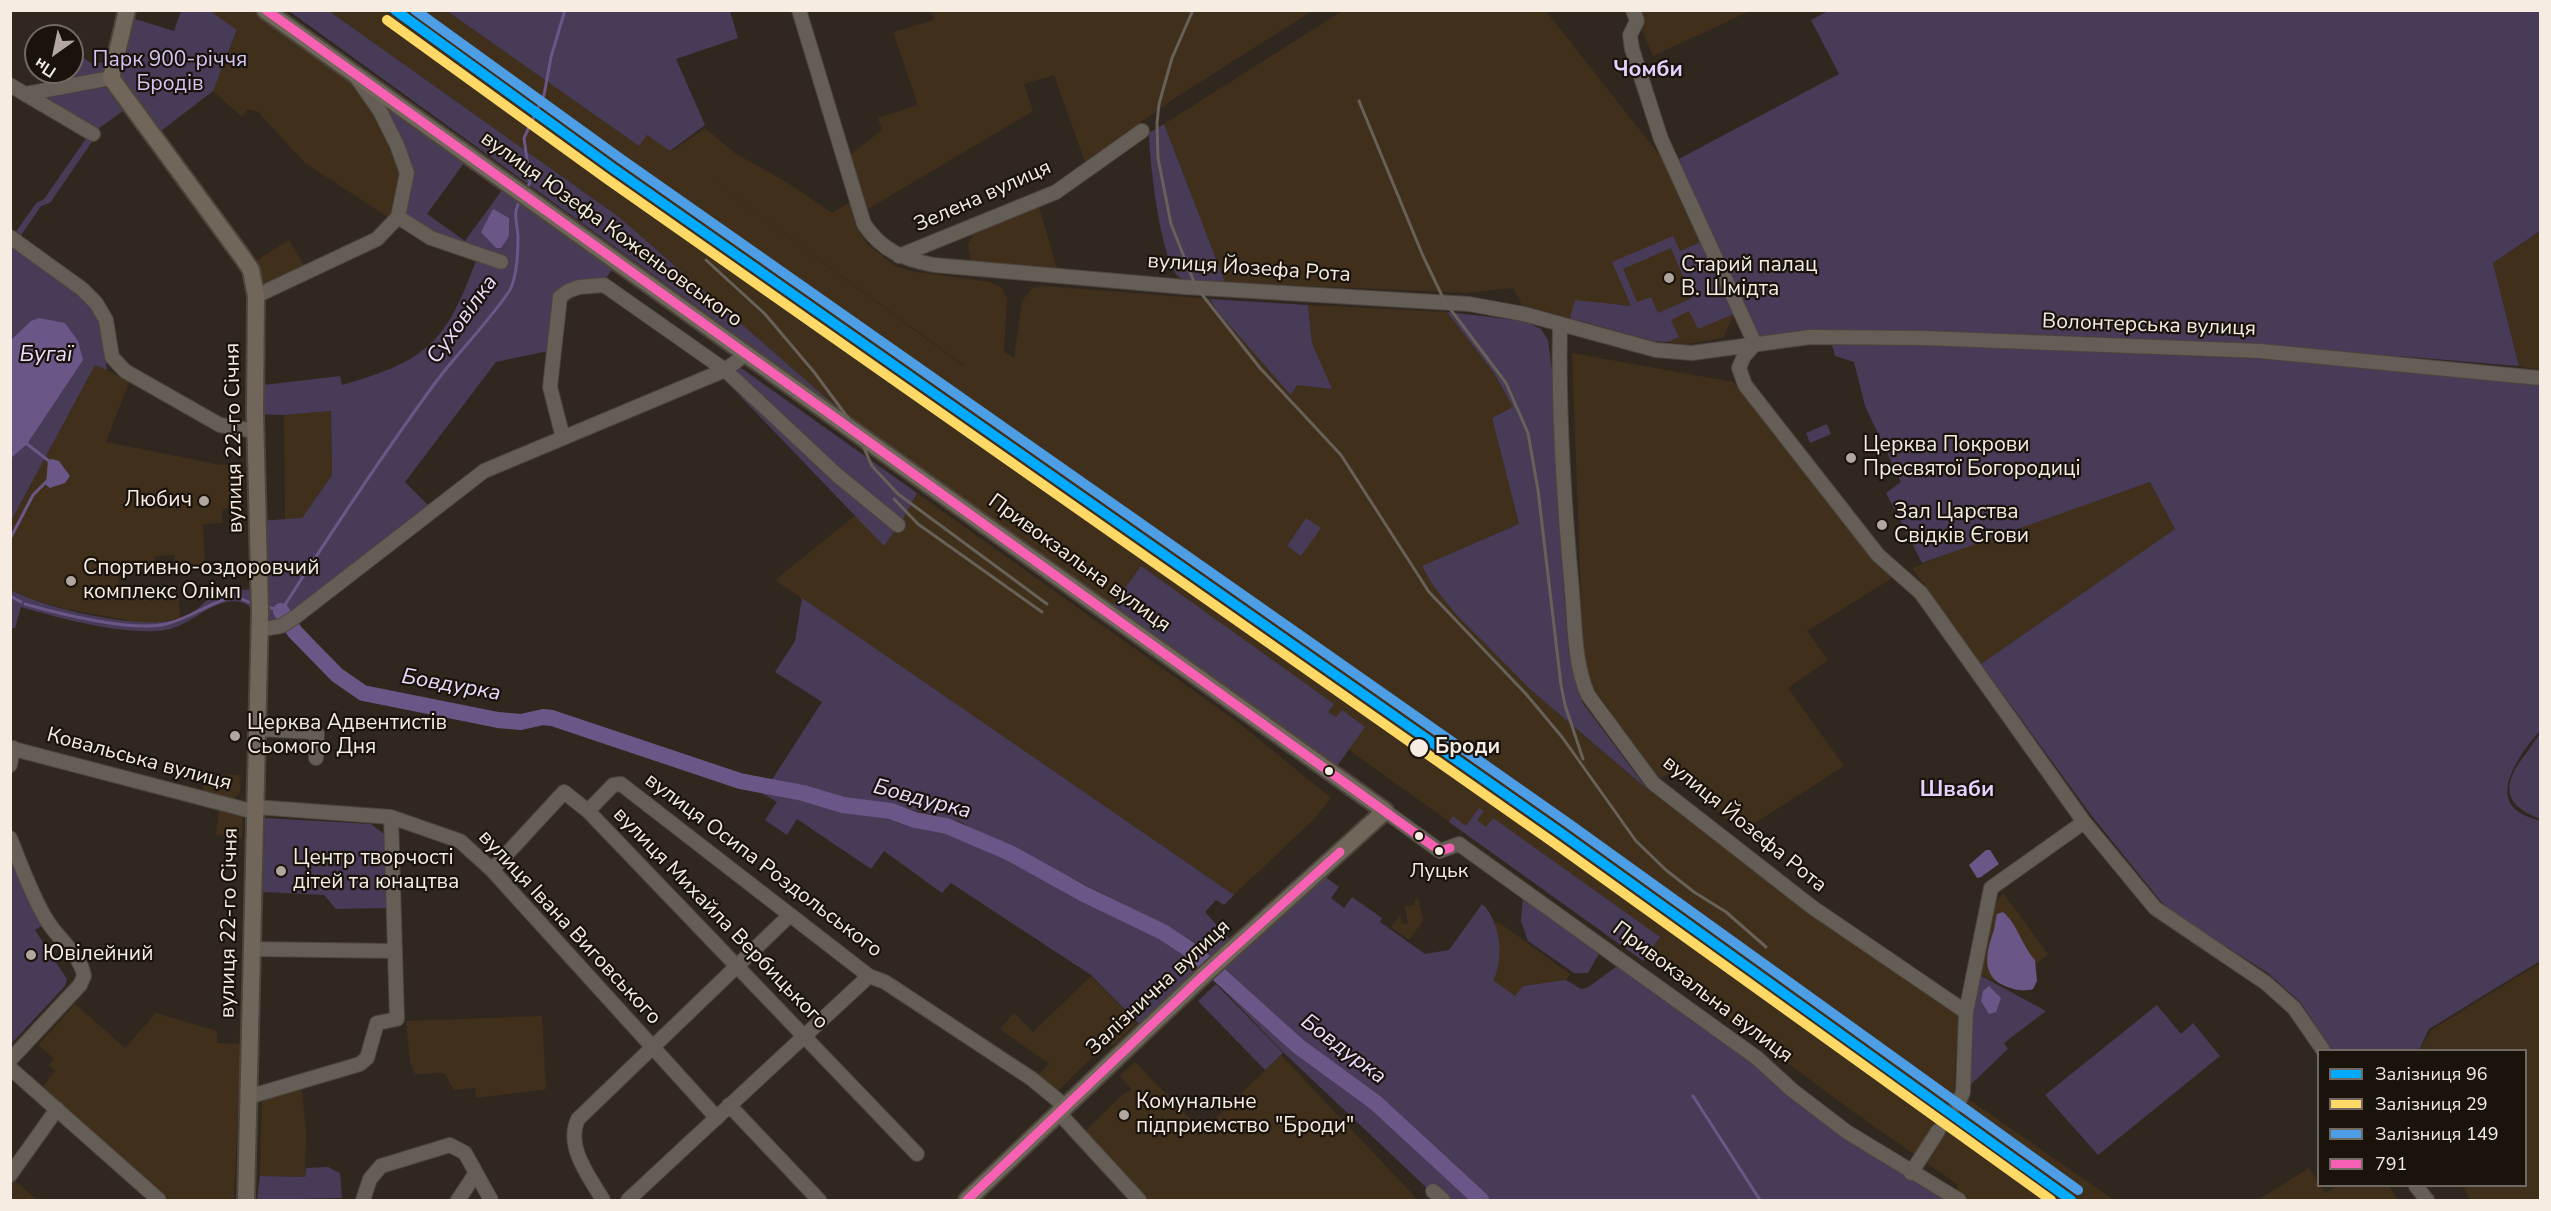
<!DOCTYPE html>
<html>
<head>
<meta charset="utf-8">
<style>
	body { margin:0 }
	#map { position:relative; width:2551px; height:1211px; overflow:hidden; background:#30281f; font-family:"Nunito Sans",sans-serif }
	canvas { display:block }
	.frame { position:absolute; inset:0; border:12px solid #f6ece2; pointer-events:none }
	.legend { position:absolute; left:2317px; top:1049px; width:210px; height:138px; box-sizing:border-box; background:#19130c; border:2px solid #716a62; margin:0; padding:8px 10px; list-style:none; font-size:18px; color:#f6ece2 }
	.legend li { display:flex; align-items:center; gap:12px; height:30px }
	.legend b { width:30px; border:2px solid #716a62 }
	.north { position:absolute; left:24px; top:24px; width:60px; height:60px; box-sizing:border-box; background:#19130c; border:2px solid #716a62; border-radius:50%; rotate:213deg; font-size:16px; font-weight:700; line-height:24px; text-align:center; color:#f6ece2 }
	.north::after { content:''; display:block; margin:auto; width:21px; height:27px; background:#b1a79e; clip-path:polygon(50% 0,100% 100%,50% 72%,0 100%) }
</style>
</head>
<body>
<div id="map">
<canvas width="2551" height="1211"></canvas>
<div class="frame"></div>
<ul class="legend">
<li><b style="height:8px;background:#0af"></b>Залізниця 96</li>
<li><b style="height:8px;background:#ffd966"></b>Залізниця 29</li>
<li><b style="height:8px;background:#4d9ee5"></b>Залізниця 149</li>
<li><b style="height:8px;background:#f860b3"></b>791</li>
</ul>
<div class="north">Пн</div>
</div>
<script>
const c = document.querySelector('canvas').getContext('2d');
c.lineJoin = 'round';
function paint(path, color) { c.fillStyle = color; c.fill(path, 'evenodd'); }
function stroke(path, color, width, dash) { c.strokeStyle = color; c.lineWidth = width; c.lineCap = dash ? 'butt' : 'round'; c.setLineDash(dash || []); c.stroke(path); }
function drawText(font, color, halo, rows, align = 'center') {
  c.font = font + ' "Nunito Sans",sans-serif'; c.lineWidth = 4.5; c.setLineDash([]); c.textBaseline = 'middle'; c.strokeStyle = halo; c.fillStyle = color; for (const [text, x, y, turn = 0] of rows) {
    c.save(); c.translate(x, y); c.rotate((+turn || 0) * Math.PI / 180); c.textAlign = isNaN(turn) ? turn : align; if (halo) c.strokeText(text, 0, 0); c.fillText(text, 0, 0); c.restore();
  }
}
const built = new Path2D(`
	M210,11H260L350,75L376,113L393,146L402,173L394,215L391,219L305,163L258,112L248,109L242,117L213,91L237,31Z
	M329,11H447L639,146L647,135L672,151L705,128L736,154L788,183L832,213L850,202L856,226L867,244L895,266L911,271L990,282L1001,287L1007,299L1004,352L1014,358L1022,301L1032,288L1042,286L1210,299L1217,311L1291,394L1297,385L1331,389L1312,343L1308,305L1447,312L1494,373L1514,408L1492,418L1519,524L1423,566L1434,587L1531,690L1647,789L1808,912L1959,1015L1954,1089L2114,1200H1949L1958,1185L1855,1113L1646,958L1643,961L1349,750L1337,766L840,410L619,217ZM705,175L963,365L966,364L963,366Z
	M931,11V10L1312,11L1175,98L1085,162L1054,75L1024,84L1033,111L868,209L850,155L882,130L878,118L918,105L893,32L934,20Z
	M1342,11H1546L1665,162L1734,314L1723,338L1685,344L1654,341L1522,305L1513,288L1466,293L1225,282L1164,124Z
	M1634,11H1750L1653,56Z
	M1039,207L1058,272L972,267L968,244L972,238L970,231Z
	M2540,232V370L2519,366L2493,263Z
	M289,240L305,267L266,288L256,261Z
	M1572,353L1733,382L1839,516L1876,558L1897,575L1807,631L1828,660L1788,688L1844,766L1741,832L1674,771L1658,779L1588,680L1583,653Z
	M95,364L129,382L106,442L221,465L234,464V485L238,488L235,491L234,507L222,509V523L203,524L205,569L175,570L174,555L155,556V570L118,571L119,599L179,598L180,619L147,624L62,608L24,597L11,590V521Z
	M331,411L332,475L302,518L285,520H263H285L284,415Z
	M2150,482L2176,529L1981,664L1912,568L1988,538Z
	M917,493L1239,723L1331,798L1314,819L1234,895L775,580L857,514L884,545L903,519Z
	M206,774L241,775L240,793L233,799L202,791Z
	M219,808L243,814L242,838L216,834Z
	M2003,893L2048,954L2009,988L1980,974L1993,908Z
	M1419,899L1423,921L1409,940L1391,927L1400,915L1402,924H1408L1405,907L1415,905V900Z
	M1497,921L1570,974L1541,1015L1467,962Z
	M2540,963V1200H2470L2464,1186H2526V1050H2420L2431,1030Z
	M1091,976L1137,1023L1113,1046L1108,1042L1056,1093L1036,1077L1049,1064L1000,1029L1014,1013L1033,1032Z
	M75,1004L125,1048L156,1013L217,1031V1043L241,1044L234,1199L170,1200L42,1088L55,1071L49,1065L54,1059L38,1045Z
	M542,1016L546,1089L476,1098L475,1088L454,1090L444,1073L415,1074L410,1062L406,1021Z
	M1281,1055L1418,1200H1144L1083,1133L1122,1095L1132,1090L1120,1076L1135,1062L1202,1131Z
	M301,1082L306,1131L305,1177L260,1176L262,1093Z
	M2309,1168L2325,1193L2337,1186H2389L2398,1200H2258Z
	M12,1178L37,1200H11Z`);
const green = new Path2D(`
	M181,11H210L237,30L213,91L161,131L124,82C115,64 130,37 135,19L174,31Z
	M289,11H329L619,217L840,410Z
	M447,11H730L738,38L676,59L705,125L670,151L647,135L639,146Z
	M1828,11H2540V231L2493,263L2519,366C2265,345 2009,324 1754,337L1675,161L1839,74L1811,20Z
	M72,49L92,64L105,62L103,75L42,86L52,72H72Z
	M105,87L123,111L95,131L98,133L50,203L41,206L20,237L15,233L36,203L44,199L92,130L39,99Z
	M374,97L464,163L427,214L465,241L502,190L612,270L606,278L566,284L554,294L548,351L496,362L405,482L432,509L298,615L259,630L249,606C223,589 195,623 170,629C131,638 59,618 21,607L15,628H11V590C42,608 147,632 181,618C196,613 205,601 217,591L259,589L258,521L302,518L332,475L331,411L284,415L255,414V386L340,376L342,385C430,360 447,341 478,255L400,218L409,174Z
	M1164,124L1225,282C1213,280 1190,285 1179,277C1161,263 1149,158 1149,133Z
	M1673,236L1680,251L1703,241L1734,314L1698,329L1689,311L1671,320L1679,337L1667,342L1654,341L1570,318L1575,300L1631,306L1612,262ZM1671,248L1692,298L1658,313L1651,297L1637,302L1623,269Z
	M11,243L91,305L100,322L107,370L95,365L11,521Z
	M1210,299L1308,305L1312,343L1332,389L1297,385L1291,395L1217,311Z
	M1447,312L1524,321L1541,329L1548,340L1552,370L1558,515L1569,655L1582,702L1647,789L1531,690L1456,614L1434,587L1422,566L1519,524L1492,418L1513,407L1494,373Z
	M1831,341L2261,359L2540,382V731C2525,747 2493,789 2515,809C2521,815 2532,818 2540,821V961L2429,1029L2419,1050H2332L2300,1002L2268,973L2172,912L2159,899L2091,815L1981,664L2175,529L2150,482L1922,563L1886,493L1901,482L1865,406L1854,362L1835,356Z
	M734,363L917,493L903,519L884,546L718,373Z
	M1827,424L1831,434L1810,443L1806,433Z
	M1306,518L1321,528L1301,556L1287,546Z
	M1141,566L1334,704L1328,712L1336,717L1342,710L1365,727L1337,766L1113,605Z
	M802,598L1234,895L1224,905L1216,900L1205,912L1233,943L1215,960L1201,946L1167,926L958,821L881,802L831,797L771,781L822,702L775,672L795,641Z
	M291,623L339,673L357,687L498,717L521,719L543,714L552,716L596,732L631,740L696,765L830,798L881,804L957,823L1166,927L1200,949L1213,961L1143,1028L1091,975L951,883L942,893L884,851L871,869L797,819L787,835L765,820L777,802L753,788L693,773L630,747L585,735L552,722L522,725L487,721L389,699L364,696L346,687L292,634L286,626Z
	M2540,734V819C2504,805 2501,786 2524,756C2530,749 2534,741 2540,734Z
	M1479,808L1484,811L1477,820L1486,827L1493,818L1660,937L1643,961L1449,822L1453,816L1466,826Z
	M265,818L371,824L384,834L389,908L336,909L324,895L263,892Z
	M10,842L44,919L42,926L35,930L67,979L65,986L11,1044Z
	M1324,876L1339,887L1331,898L1344,908L1352,897L1382,918L1380,922L1425,954L1449,950L1482,904C1500,919 1505,961 1493,980L1515,996L1523,986L1566,980L1581,989L1587,988L1620,964L1951,1200H1449L1430,1191L1284,1053L1212,978Z
	M1523,896L1600,952L1588,973H1574L1528,941L1521,921Z
	M1974,972L2046,1011L2004,1043L2008,1049L1963,1092Z
	M1216,984L1283,1053L1265,1070L1198,1001Z
	M2157,1005L2181,1034L2193,1023L2220,1056L2098,1155L2045,1095Z
	M328,1167L340,1173L342,1198L257,1200L260,1176L305,1177L306,1168Z`);
const water = new Path2D(`
	M493,209L509,218V236L501,248H496L481,232Z
	M39,318L65,323L78,341L83,360L27,444L11,458V340L31,321Z
	M52,459L59,461L70,476L65,483L50,488L46,485L48,460Z
	M1986,850H1990L1999,864L1981,877L1977,878L1969,865Z
	M2003,912C2018,925 2022,946 2035,960L2037,981L2033,989C2023,992 2015,990 2005,986C1981,976 1986,953 1993,933C1995,927 1995,921 1997,914Z
	M1989,986L2001,998L1996,1012L1989,1014L1981,1001L1983,991Z`);
const stream = new Path2D(`
	M526,191L530,182L524,138L544,95L551,57L565,10
	M27,444L49,461
	M10,539L33,495L48,480
	M10,596L21,602
	M25,604C60,614 132,632 166,624C191,618 210,602 235,596L255,605
	M265,606L281,611C330,534 381,457 435,383C459,351 488,323 510,290C517,276 518,253 518,236C517,221 512,213 521,199
	M1693,1096L1760,1200`);
const river = new Path2D(`
	M281,611L295,632L337,675L363,693L498,720L521,722L543,717L552,718L740,781L803,793L843,805L891,811L915,820L947,826L1010,853L1084,894L1163,932L1195,953L1298,1046L1376,1103L1481,1200`);
const minorTunnel = new Path2D(`
	M1938,1131L1958,1104`);
const minor = new Path2D(`
	M799,10L864,224C882,251 903,259 934,265L1185,287L1469,304L1524,314L1656,350L1692,353L1810,337L1924,338L2260,351L2540,378
	M1633,10L1637,21L1630,35L1632,49L1661,139L1755,344
	M10,85L25,94L111,78
	M25,94L93,134
	M398,217L431,238L501,262
	M10,237L82,289L96,303L106,320L112,357L125,371L220,425L255,431
	M899,256L1056,192L1142,131
	M256,296L377,239L398,217L407,173L397,145L380,111L357,78
	M1560,326C1558,414 1564,503 1572,591C1575,625 1574,663 1588,695L1653,783L1812,907L1966,1012
	M1755,344L1744,356L1739,368L1745,385L1878,555L1921,593L2084,822L2155,908L2266,983L2294,1008L2323,1050
	M563,438L550,387L560,297L568,291L579,287L604,285L725,370L837,475L898,525
	M259,630L281,626L294,618L484,471L725,370L746,354
	M257,729L314,732L317,734L316,758
	M10,748L255,812
	M10,765L13,748
	M255,807L391,817L460,841L492,870L717,1118
	M588,811L613,785L621,784L869,976L885,982L1032,1079L1066,1107
	M1385,811L1440,851L1459,844L1757,1058L1792,1090L1847,1132L1959,1200
	M10,838C21,865 31,894 46,919C56,937 81,955 84,976L80,985L10,1060
	M492,870L564,792L588,811L917,1154
	M252,949L394,951
	M10,1068L159,1200
	M248,1097L360,1064L367,1058L377,1023L397,1019L391,817
	M1958,1104L1963,1092L1966,1012L1991,888L2084,822
	M729,1105L819,1200
	M1059,1113L1139,1200
	M1911,1173L1938,1131
	M10,1175L57,1109
	M2416,1186L2427,1200
	M1433,1191L1443,1200
	M363,1200L370,1179L381,1166L450,1145L465,1153L491,1200
	M458,1200L476,1173
	M603,1200C589,1176 565,1147 578,1119L789,916
	M628,1200L869,976`);
const major = new Path2D(`
	M127,10L111,78L243,258L251,270L256,296L255,414L260,612L246,1200
	M265,10L1385,811L1206,973L967,1200`);
const rail = new Path2D(`
	M1193,10L1172,58L1159,104L1157,123L1158,158L1171,224L1196,287L1260,368L1341,455L1429,592L1526,694L1562,737L1636,841L1666,870L1694,892L1726,912L1766,947
	M1359,101L1423,256L1445,302L1506,383L1528,433L1538,490L1561,685L1565,705L1583,759
	M706,260L765,314L814,372L854,426L872,466L898,494L1047,604
	M894,499L918,524L1042,612
	M1935,1118L1952,1131`);
const bus1 = new Path2D(`
	M266,10L1440,851L1450,848
	M967,1200L1206,973L1340,852`);
const rail1 = new Path2D(`
	M395,10L614,169L1561,833L2071,1200`);
const rail2 = new Path2D(`
	M387,20L607,179L1554,843L2051,1200`);
const rail3 = new Path2D(`
	M415,10L621,159L1568,823L2078,1190`);
const markers = [
	[1669,278,6,"#b1a79e"],
	[1851,458,6,"#b1a79e"],
	[204,501,6,"#b1a79e"],
	[1882,525,6,"#b1a79e"],
	[71,581,6,"#b1a79e"],
	[235,736,6,"#b1a79e"],
	[1419,748,10,"#f6ece2"],
	[1329,771,5,"#f6ece2"],
	[1419,836,5,"#f6ece2"],
	[1439,851,5,"#f6ece2"],
	[281,871,6,"#b1a79e"],
	[31,955,6,"#b1a79e"],
	[1124,1115,6,"#b1a79e"]
];
const busNames = [
	["Луцьк",1439,872]
];
const parkNames = [
	["Парк 900-річчя",170,61],
	["Бродів",170,85]
];
const streetNames = [
	["Зелена вулиця",983,197,-24],
	["вулиця Юзефа Коженьовського",611,230,36],
	["вулиця Йозефа Рота",1249,269,4],
	["Волонтерська вулиця",2149,326,2],
	["вулиця 22-го Січня",235,438,-91],
	["Привокзальна вулиця",1079,564,36],
	["Ковальська вулиця",139,760,15],
	["вулиця Йозефа Рота",1744,825,39],
	["вулиця Осипа Роздольського",763,866,37],
	["вулиця Михайла Вербицького",720,919,46],
	["вулиця 22-го Січня",230,923,-89],
	["вулиця Івана Виговського",569,928,47],
	["Залізнична вулиця",1159,988,-43],
	["Привокзальна вулиця",1702,993,37]
];
const poiNames = [
	["Старий палац",1681,266],
	["В. Шмідта",1681,290],
	["Церква Покрови",1863,446],
	["Пресвятої Богородиці",1863,470],
	["Любич",192,501,"right"],
	["Зал Царства",1894,513],
	["Свідків Єгови",1894,537],
	["Спортивно-оздоровчий",83,569],
	["комплекс Олімп",83,593],
	["Церква Адвентистів",247,724],
	["Сьомого Дня",247,748],
	["Центр творчості",293,859],
	["дітей та юнацтва",293,883],
	["Ювілейний",43,955],
	["Комунальне",1136,1103],
	["підприємство \"Броди\"",1136,1127]
];
const stopNames = [
	["Броди",1435,748]
];
const neighbourhoodNames = [
	["Чомби",1648,71],
	["Шваби",1957,791]
];
const waterNames = [
	["Суховілка",463,320,-54],
	["Бугаї",46,356],
	["Бовдурка",451,686,10],
	["Бовдурка",922,800,15],
	["Бовдурка",1343,1050,37]
];
paint(built, '#402f1b');
paint(green, '#473b57');
paint(water, '#6b5787');
stroke(stream, '#6b5787', 3);
stroke(river, '#6b5787', 16);
stroke(minorTunnel, '#4e453c', 14, [14, 7]);
stroke(minor, '#4c453e', 16);
stroke(major, '#4c453e', 20);
stroke(minor, '#645e56', 14);
stroke(major, '#71665a', 16);
stroke(rail, '#67615a', 3);
stroke(bus1, '#f860b3', 9);
stroke(rail1, '#0af', 10);
stroke(rail2, '#ffd966', 10);
stroke(rail3, '#4d9ee5', 10);
for (const [x, y, r, color] of markers) { const dot = new Path2D(); dot.arc(x, y, r, 0, 2 * Math.PI); c.fillStyle = color; c.fill(dot); stroke(dot, '#19130c', 2); }
drawText('20px', '#f6ece2', '#19130c', busNames);
drawText('21px', '#d5c4f4', '#19130c', parkNames);
drawText('21px', '#f6ece2', '#19130c', streetNames);
drawText('21px', '#f6ece2', '#19130c', poiNames, 'left');
drawText('bold 21px', '#f6ece2', '#19130c', stopNames, 'left');
drawText('bold 22px', '#e2d2fd', '#19130c', neighbourhoodNames);
drawText('italic 22px', '#e9deff', '#19130c', waterNames);
</script>
</body>
</html>
